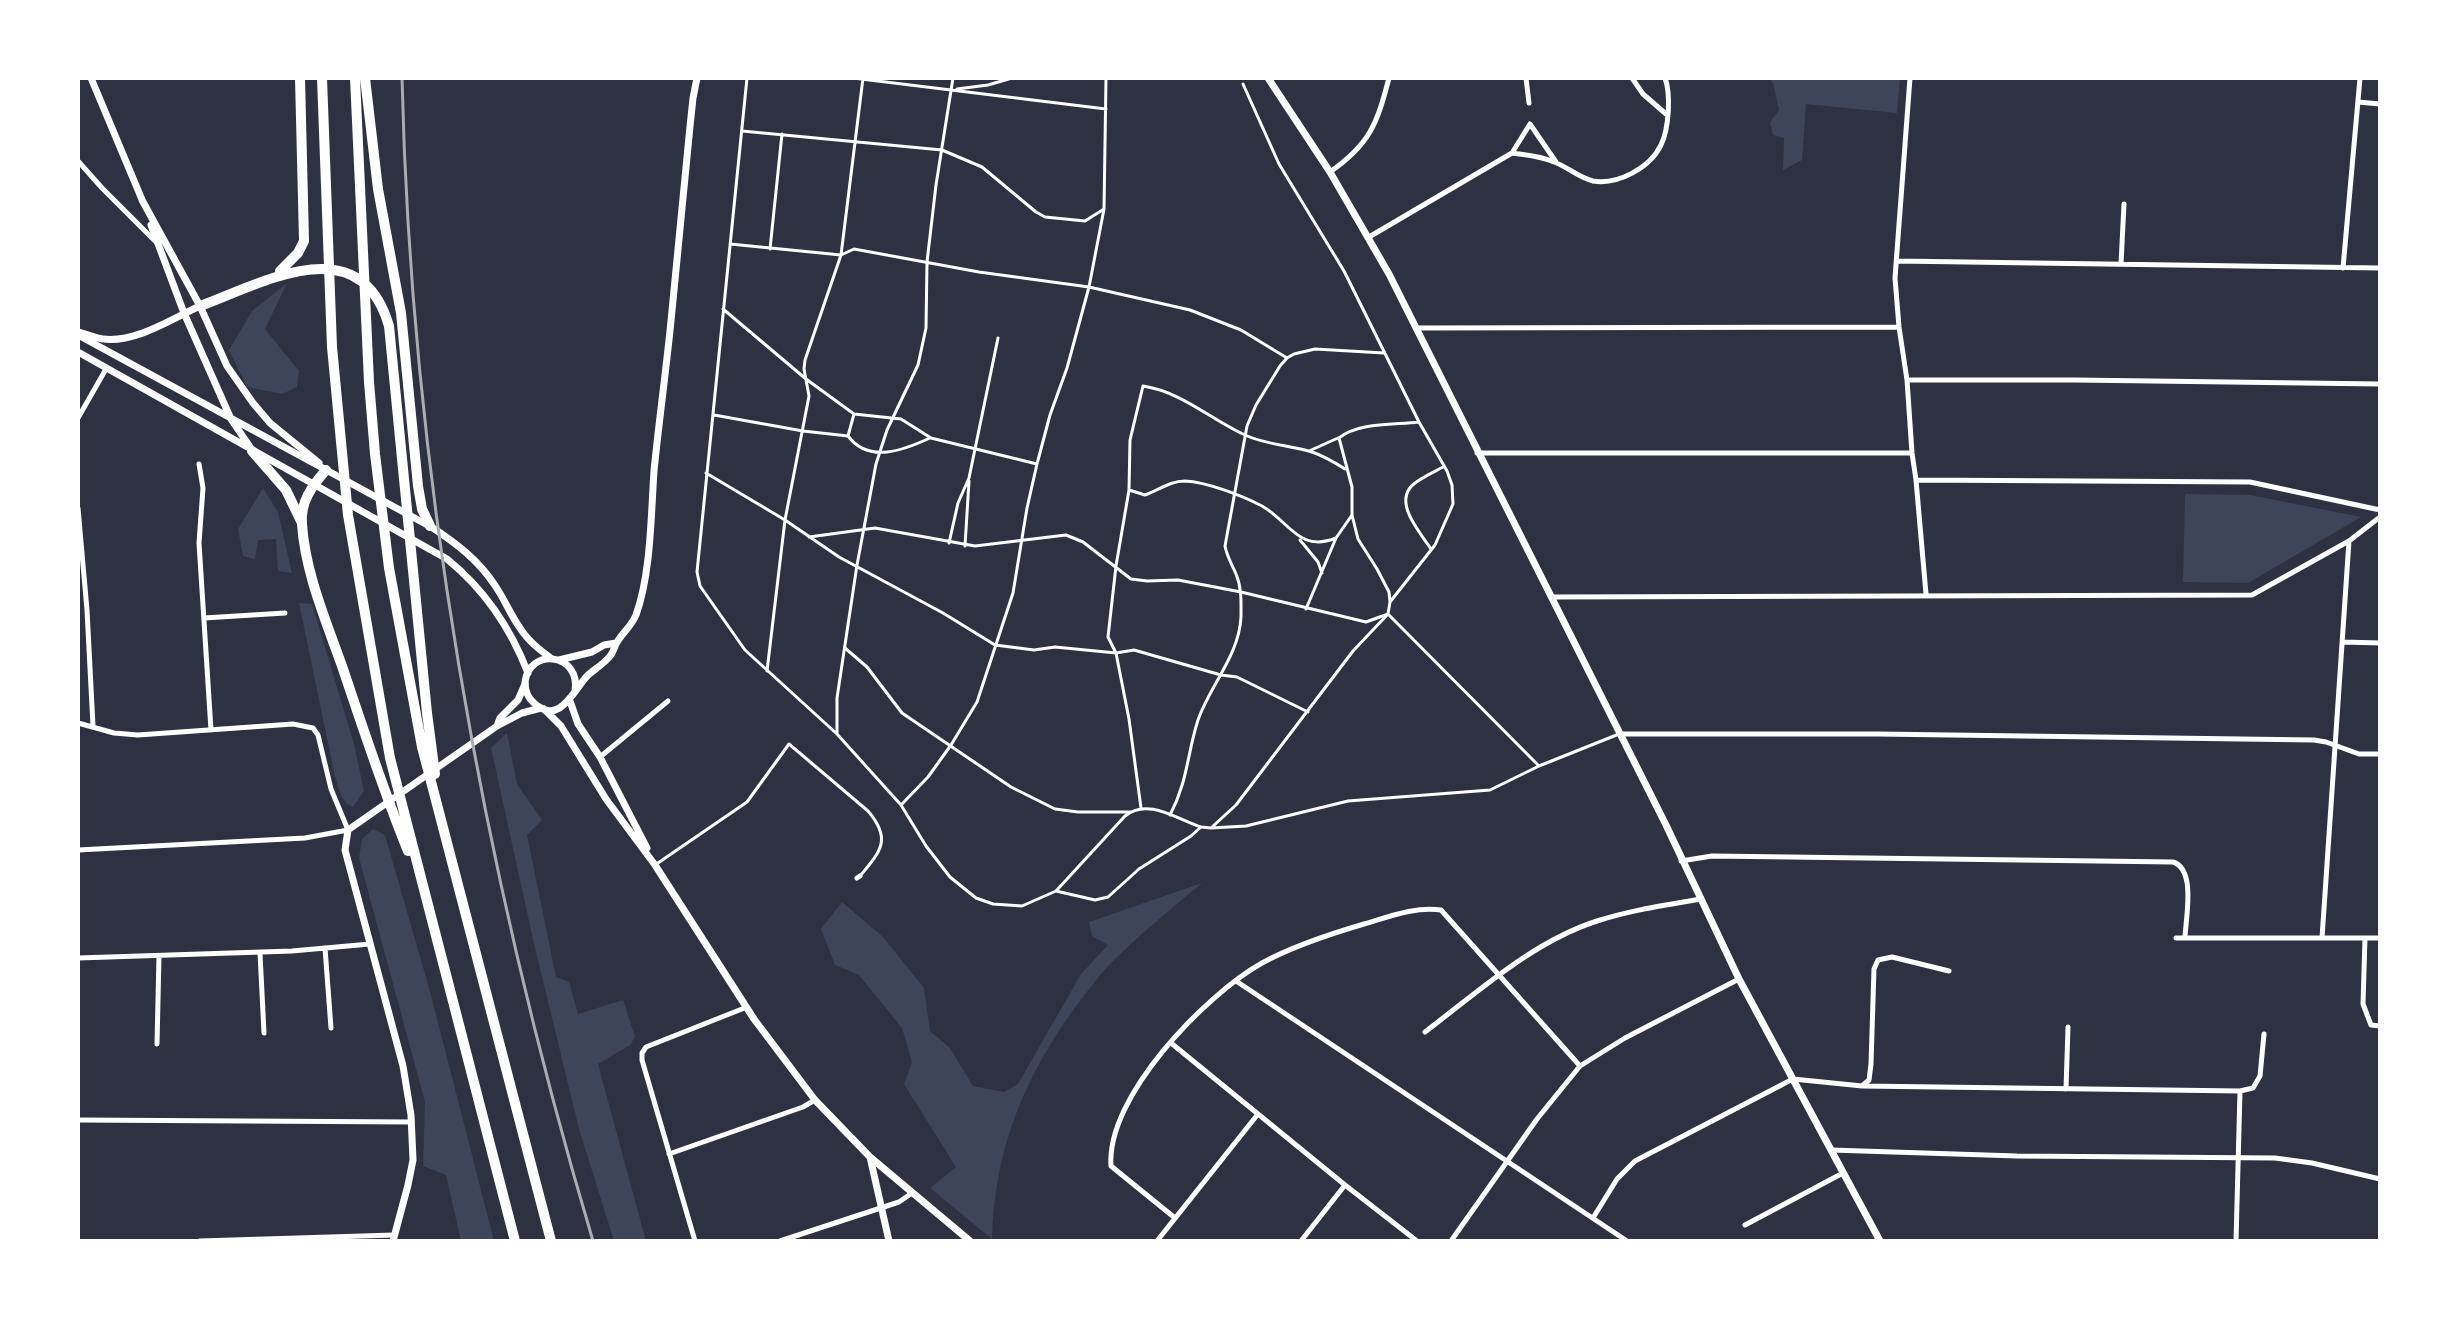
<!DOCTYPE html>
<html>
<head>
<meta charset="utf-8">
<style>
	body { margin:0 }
	#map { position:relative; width:2458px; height:1319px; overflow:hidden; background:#2d3142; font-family:"IBM Plex Serif",serif }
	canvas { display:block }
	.frame { position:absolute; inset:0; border:80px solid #fff; pointer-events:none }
</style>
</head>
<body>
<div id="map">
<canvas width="2458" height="1319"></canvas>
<div class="frame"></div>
</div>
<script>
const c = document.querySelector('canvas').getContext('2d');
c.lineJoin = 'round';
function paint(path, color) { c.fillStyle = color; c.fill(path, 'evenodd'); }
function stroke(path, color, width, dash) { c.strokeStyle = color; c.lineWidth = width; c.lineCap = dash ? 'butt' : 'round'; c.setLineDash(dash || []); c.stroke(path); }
const green = new Path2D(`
	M1769,78H1900L1897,113L1806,104L1802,160L1783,170L1784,138L1773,135L1770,122L1779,110L1773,83Z
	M287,283L265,329L299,371L297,387L282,394L247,387L229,350L252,311Z
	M263,488L278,512L292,573L278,571L276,539L258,540L255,559L243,556L238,529Z
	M2185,494L2250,495L2361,517L2248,583L2183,582Z
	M299,603L312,604L354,744L364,791L353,807C341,803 339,788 335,777Z
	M507,733L517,784L542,820L527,835L556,977L569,982L578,1014L623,1000L635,1037L630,1045L598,1064L646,1241H614L579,1129L534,944L491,748Z
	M373,829L385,835L431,995L494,1241H461L446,1175L423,1166L425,1102L359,858L362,839Z
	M1202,883C1171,909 1139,935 1110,964C1100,974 1092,986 1083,997C1027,1070 994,1147 992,1239L930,1188L956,1167L904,1084L912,1062L902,1028L859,975L835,965L821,929L842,902L883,937L924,988L930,1031L950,1048L973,1086L1004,1092L1018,1084L1081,974L1108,945L1092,936L1089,922Z`);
const service = new Path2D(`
	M747,78L697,572L700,586L745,650L837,734L901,805L926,846L950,877L976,898L993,904L1022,906L1056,891L1125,816C1148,797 1178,820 1201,827
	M853,78L1106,109
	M957,89L988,85L1012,78
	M742,131L942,150L982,167L1036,212L1045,217L1085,221L1104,209
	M730,244L841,255L854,249L979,272L1089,287L1190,310L1241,330L1287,358
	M770,249L782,134
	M723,309L806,379L854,414L901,419L931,438L1037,464
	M854,414L848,436C869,464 904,450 930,438
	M714,415L803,431L848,436
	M1309,451L1338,438
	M706,473L785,520L839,557L943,613L995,645L1034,650L1055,647L1116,653L1134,650L1221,675L1237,677L1308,712
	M1129,490L1145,495C1159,490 1170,481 1185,481C1207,482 1243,496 1262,506C1290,522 1299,553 1336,538
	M809,537L875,528L975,546L1066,535L1083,542L1131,579L1147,581L1178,580L1241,592L1366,622L1388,614L1539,766
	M1300,540L1318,562L1322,573
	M949,543L958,503L969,478L998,338
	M965,546L969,481
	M1431,549C1420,532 1391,501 1415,483C1423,477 1434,472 1443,467
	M1390,602L1389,592L1377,569L1358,539L1352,515V487L1339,438C1358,422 1395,425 1419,422
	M1306,609L1336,538L1352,515
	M845,648L867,667L902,713L1011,787L1055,809L1078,812H1130
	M767,671L785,520L809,396L804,369L805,360L841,255L863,78
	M837,734V698L857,565L876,464L887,430L918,365L926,328L927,262L936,185L953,78
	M901,805L928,777L951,745L977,702L1013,593L1027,508L1037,464L1050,415L1067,368L1089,287L1104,209L1106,78
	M1141,808L1129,719L1116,653L1108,637L1116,566L1129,490L1130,440L1143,386C1182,392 1210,419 1245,435C1266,445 1290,445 1312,452C1324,456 1334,462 1345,469
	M1170,815C1188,781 1187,754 1198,720C1210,685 1239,656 1241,617C1241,603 1242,588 1236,574C1232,564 1227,557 1225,546L1247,426L1256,405L1280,366L1287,358L1294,354L1315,349L1384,353
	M1211,828L1236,805L1353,651L1388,614L1390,602L1435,545L1453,504L1452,485L1447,471L1419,422L1344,271L1279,164L1243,84
	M655,865L747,802L789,744L868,811C892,839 881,851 860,876
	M1056,891L1095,900L1108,897L1139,869L1191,836L1201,827L1211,828L1246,826L1348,801L1490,790L1539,766L1619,734`);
const minor = new Path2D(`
	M1526,78L1529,103
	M1632,78L1643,94L1666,114
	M1910,78L1895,278L1899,327L1907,380L1912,453L1916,480L1926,594
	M2358,102L2380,104
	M1512,153C1526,155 1541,156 1554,162C1568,167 1579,178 1593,181C1618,185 1650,168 1661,145C1669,129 1671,94 1665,78
	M78,161L102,188L155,241
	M1330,172C1370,144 1377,124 1389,78
	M1369,237L1512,153L1530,124L1556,162
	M1897,261L2380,268
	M2121,264L2124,204
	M2343,268L2360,78
	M1417,328L1899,327
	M1907,380H2075L2380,384
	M78,418L106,369
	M1477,453H1912
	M199,464L203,488L199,543L211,730
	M1916,480L2250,482L2380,510
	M78,508L87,610L93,726
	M1551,597L2252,595L2349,541L2380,517
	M204,618L285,613
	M2343,642L2380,643
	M78,723L114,733L138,735L293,724L313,728L318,735L331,789L348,830L305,838L78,850
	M1620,734H1878L2314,740L2326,742L2359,754H2380
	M600,757L668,701
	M1681,861L1712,856L2173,862C2196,869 2186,917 2185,937
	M857,878L860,876
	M2176,938H2380
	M2322,938L2349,541
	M2365,938L2363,1004L2371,1025L2380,1026
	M325,948L331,1028
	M260,953L264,1033
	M78,958L292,951L370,944
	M1236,981L1627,1241
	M1425,1032C1478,992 1532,942 1597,921C1631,910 1666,905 1701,899
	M1171,1043L1345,1185L1417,1241
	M157,1044L159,956
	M1863,1085L1869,1080L1871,1064L1874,969L1878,960L1892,957L1949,971
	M2066,1089L2068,1027
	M78,1120L412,1122
	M1831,1150L2017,1156L2275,1158L2312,1163L2380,1179
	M669,1154L803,1107L815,1100
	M1175,1218L1111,1166C1106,1097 1205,995 1262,963C1293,946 1330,934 1364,924C1388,917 1416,906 1441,910L1580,1066
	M1593,1218L1617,1179L1635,1161L1793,1079L1862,1086L2240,1091L2253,1088L2260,1076L2264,1034
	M1745,1225L1843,1173
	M200,1241L394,1235
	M695,1241L642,1060V1053L646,1047L747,1007
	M780,1241L899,1202L912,1193
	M1157,1241L1258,1114
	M1301,1241L1345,1185
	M1451,1241L1537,1119L1580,1066L1625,1038L1739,979
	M2236,1241L2240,1091`);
const tertiary = new Path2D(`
	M91,78L143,202
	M142,200L200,306L227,366L253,403L270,423L319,463
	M151,225L184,313
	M497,726L500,718L518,700L525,684
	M393,1241L408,1185L413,1160L411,1115L403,1066L345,850L348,830L497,726L522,713L541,708`);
const secondary = new Path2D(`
	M1268,78L1330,172L1389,274L1666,825L1739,979L1880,1241
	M184,313L231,419L250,447
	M78,332C86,334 95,338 103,339C136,343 171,319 200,306
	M78,335L433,528C457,544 478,560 494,584C504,598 510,614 520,628C528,641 540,650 552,659
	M78,352L447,559C484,589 511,629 528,673
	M559,660L592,652L604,645L616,643
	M575,691C581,653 529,647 525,682C525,690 528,698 534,703C560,727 574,689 588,675C595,669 605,663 611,655C613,652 614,648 616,644C622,633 631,627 636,615C651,574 651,514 654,471C659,421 666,371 671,321C679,246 685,172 693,98L697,78
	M570,701L578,724L600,757L647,848
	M544,709L561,726L606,799L655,865L754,1019L815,1100L870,1157L970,1241
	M870,1157L889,1241`);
const motorway = new Path2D(`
	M322,78L332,347L348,515L390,758L515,1241
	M355,78L369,382L375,454L389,568L422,747L551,1241
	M365,78L378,189L401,313L418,486L422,509L430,526
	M280,271L298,253L304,241L300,78
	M200,306C263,283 360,226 389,326L427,713L435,774
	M252,451L286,490L301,521
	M326,470C312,486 300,502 302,524C305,572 326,621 342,666C363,728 383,790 408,851`);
const rail = new Path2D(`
	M402,78C411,469 481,866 593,1241`);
paint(green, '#3c4559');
stroke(service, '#fff', 3);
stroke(minor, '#fff', 5);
stroke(tertiary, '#fff', 7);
stroke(secondary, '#fff', 7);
stroke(motorway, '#fff', 10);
stroke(rail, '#abadb3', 3);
</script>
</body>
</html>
